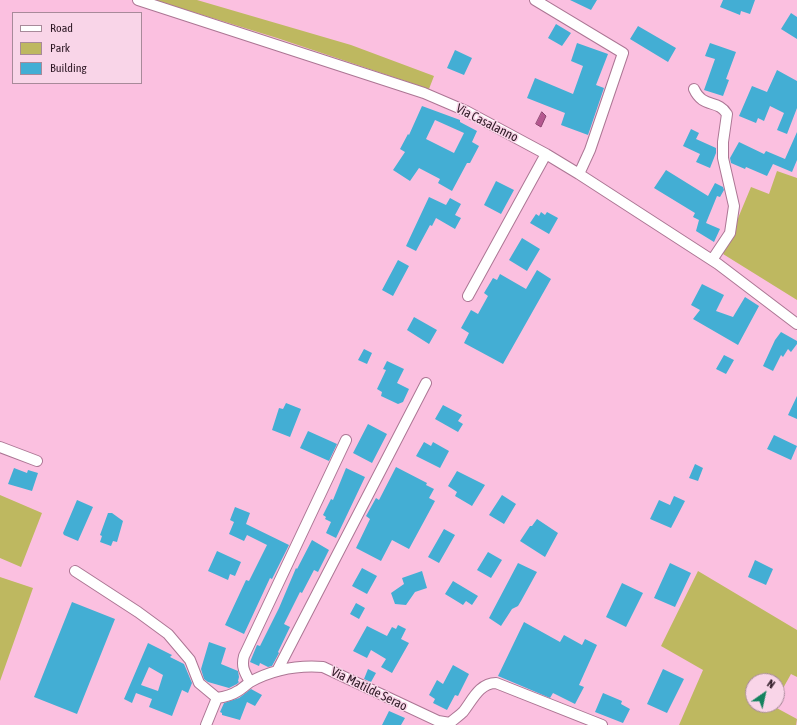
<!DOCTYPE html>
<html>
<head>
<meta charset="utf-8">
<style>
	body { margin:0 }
	#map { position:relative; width:797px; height:725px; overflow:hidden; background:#fbc0e0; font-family:"Asap Condensed",sans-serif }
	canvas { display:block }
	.legend { position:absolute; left:12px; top:12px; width:130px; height:72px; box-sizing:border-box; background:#f9d5e8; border:1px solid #a88a9a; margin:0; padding:5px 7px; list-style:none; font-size:12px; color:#2e1925 }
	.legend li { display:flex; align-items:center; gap:8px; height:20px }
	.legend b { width:20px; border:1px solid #a88a9a }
	.north { position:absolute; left:745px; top:673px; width:40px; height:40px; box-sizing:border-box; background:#f9d5e8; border:1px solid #a88a9a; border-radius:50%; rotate:34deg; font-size:11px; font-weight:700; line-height:16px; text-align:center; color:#2e1925 }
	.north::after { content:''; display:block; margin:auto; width:14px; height:18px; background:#14825f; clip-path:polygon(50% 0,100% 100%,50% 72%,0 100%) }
</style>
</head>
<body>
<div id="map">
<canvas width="797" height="725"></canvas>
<ul class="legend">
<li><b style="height:5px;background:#fff"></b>Road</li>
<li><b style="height:11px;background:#beb860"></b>Park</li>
<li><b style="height:11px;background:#43aed4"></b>Building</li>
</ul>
<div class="north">N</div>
</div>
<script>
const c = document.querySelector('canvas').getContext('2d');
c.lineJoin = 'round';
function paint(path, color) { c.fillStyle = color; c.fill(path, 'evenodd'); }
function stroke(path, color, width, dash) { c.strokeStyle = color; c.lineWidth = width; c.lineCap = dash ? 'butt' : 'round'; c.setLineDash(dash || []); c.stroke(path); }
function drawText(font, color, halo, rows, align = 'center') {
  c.font = font + ' "Asap Condensed",sans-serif'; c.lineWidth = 3; c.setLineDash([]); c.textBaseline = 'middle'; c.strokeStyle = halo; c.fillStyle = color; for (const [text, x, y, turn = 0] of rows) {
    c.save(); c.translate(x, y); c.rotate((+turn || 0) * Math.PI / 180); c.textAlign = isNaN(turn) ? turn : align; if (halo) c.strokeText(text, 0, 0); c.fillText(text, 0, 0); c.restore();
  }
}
const green = new Path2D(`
	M154,0H197L351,45L434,76L429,89L277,38Z
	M777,171L797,178V300L723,254L751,187L769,194Z
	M0,495L42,513L21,567L0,558Z
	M698,571L797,630V677L791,674L777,699V681H753V705H774L773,706L797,719L796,725H679L703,670L661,646Z
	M0,577L33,588L0,681Z`);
const water = new Path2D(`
	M542,112L546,116L541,127L536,124Z`);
const building = new Path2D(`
	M570,0H597L591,10Z
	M723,0H755L750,14L741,11L740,15L720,7Z
	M791,13L797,17V39L781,29Z
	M556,24L571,33L562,46L548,38Z
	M638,26L676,48L668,62L630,39Z
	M577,43L608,54L596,85L604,88L588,135L561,125L565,113L527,98L535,78L573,94L583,66L571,61Z
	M710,43L736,52L726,79L729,80L723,96L704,90L715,59L705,56Z
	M455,50L472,58L464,75L447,68Z
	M777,70L797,81V108L787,134L777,130L784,113L770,106L764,121L758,118L756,123L739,116L752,86L767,92Z
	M422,106L460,120V122L477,131L472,142L479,146L470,163H467L452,191L438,183L440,179L419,168L410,181L393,170L405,152L400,149L408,134L409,135ZM435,120L464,133L454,153L426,139Z
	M691,129L699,133L696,139L716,148V153L710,168L696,162L700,154L683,146Z
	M797,132V160L792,172L773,164L767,176L746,167L745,169L731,163L730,158L739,142L764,154L766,151L785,159Z
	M666,170L708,196L715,183L723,187L724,190L720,197L717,196L706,223L720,229L714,242L696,231L699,220L693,217L695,213L654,188Z
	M496,181L514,190L501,214L484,205Z
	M429,197L446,205L450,198L461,204L455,215L461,218L455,229L436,218L432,226L430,225L416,251L406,246Z
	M541,212L545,215L547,212L558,218L549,234L530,223L536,214L539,216Z
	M522,238L540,249L527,271L509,260Z
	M398,260L409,266L393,296L382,290Z
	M537,270L551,279L503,364L464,343L469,333L461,328L471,310L478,314L488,296L484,293L493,278L497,280L500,274L526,289Z
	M702,284L724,295L716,311L733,317L745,297L759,306L738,345L693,319L700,310L691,305Z
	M414,317L437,330L429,344L407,330Z
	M781,332L797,341V344L791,352L788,349L783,357L781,355L773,371L763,366L775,340Z
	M364,349L372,353L367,364L358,360Z
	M724,355L734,360L726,374L716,369Z
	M387,361L404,369L397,383L409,389L403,402L398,404L381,396L382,392L377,389L386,370L383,369Z
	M797,396V419L788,415Z
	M286,403L301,409L290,437L272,430L279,408L283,409Z
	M443,405L462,415L458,421L463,424L458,432L435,419Z
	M368,424L387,434L372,463L353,453Z
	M308,431L337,444L329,461L300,448Z
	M774,435L797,446L791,460L767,449Z
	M424,442L431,446L433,442L449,451L440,468L416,456Z
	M695,464L703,468L698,481L689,478Z
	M396,467L427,483L426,485L434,489L429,498L435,501L409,549L392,540L381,561L356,548L370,519L366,516L376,498L379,500Z
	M14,468L27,473L28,470L38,473L32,491L8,484Z
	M346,468L365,477L336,538L326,533L331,522L325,519L326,517L323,515L331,499L333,500Z
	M457,471L485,485L472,506L455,496L457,492L448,486Z
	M502,495L516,504L504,524L489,515Z
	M674,496L685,501L671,528L650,519L659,500L670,505Z
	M77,500L93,507L78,541L64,535L63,533Z
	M235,507L250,513L246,524L289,545L272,579L270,578L244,634L225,625L246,580L249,581L267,545L247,535L244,541L229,534L234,522L230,520Z
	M108,513H112L123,521L117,542L113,541L111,546L100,542L102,536L100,535Z
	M537,519L558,533L545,557L520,541L530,526H532Z
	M444,529L455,535L439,563L428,557Z
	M312,540L329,550L318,572L314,570L302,593L300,592L284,624L290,627L278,652L279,653L272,666L268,667L260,663L259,666L250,662L257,645L260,646L279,608L296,568L297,569Z
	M217,551L241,562L235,576L230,574L228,580L208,571Z
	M488,552L502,560L491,578L477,570Z
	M755,560L773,569L766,585L748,577Z
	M518,563L537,572L521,601L518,606L512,609L501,626L489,618Z
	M670,563L691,573L675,607L654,598Z
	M362,568L377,576L367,594L352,586Z
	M422,571L427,588L415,592L406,605L395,604L391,593L404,584L402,578Z
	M453,581L478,596L472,605L466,601L463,605L445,594Z
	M622,583L643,593L626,627L606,617Z
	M72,602L115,619L77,714L34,697Z
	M356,603L365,608L359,619L350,614Z
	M524,622L560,642L564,635L582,645L585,639L597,645L579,685L584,687L575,704L553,693L550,698L498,676Z
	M398,625L406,629L401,639L409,643L392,673L381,667L386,659L371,650L367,658L353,651L367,626L387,636L392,627L396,629Z
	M209,642L226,648L221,664L238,671L239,677L238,681L239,682L237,684L229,688L208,682L204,679L201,669Z
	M148,643L172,655L170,657L184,664L192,683L188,693L182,690L172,716L149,707L152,699L136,693L132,703L124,699ZM149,667L163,675L158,691L141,685Z
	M453,665L469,674L458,696L455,695L447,710L433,703L435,699L429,695L437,680L443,684Z
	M368,669L376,673L371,682L364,679Z
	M663,669L684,679L667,713L647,704Z
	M251,689L262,695L255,706L247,702L240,720L222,715V713L220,712L224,703L239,698Z
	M603,693L622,701L621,704L630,709L623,723L595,712Z
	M389,711L405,718L401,725H382Z`);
const minor = new Path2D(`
	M138,0L424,93L466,111L546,154L579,174L718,264L797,324
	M535,0L623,53L590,150L579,174
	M694,89C703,109 718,99 727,114L723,142V158L734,206L730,233L712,260
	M468,296L546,154
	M0,447L37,461
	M75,571L138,612L168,634L190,660L199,683L217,698
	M277,671L426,383
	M250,682C245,673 241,667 244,656L346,440
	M206,725L217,698C224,697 232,695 238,691C242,689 246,685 250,682C274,669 297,665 323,667L438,721L450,723C454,719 459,716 463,712C472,701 479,683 496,683L602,725`);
const streetNames = [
	["Via Casalanno",487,123,27],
	["Via Matilde Serao",369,689,26]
];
paint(green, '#beb860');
paint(water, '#b5578f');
stroke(water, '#8c446f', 1);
paint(building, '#43aed4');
stroke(minor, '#ac7694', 12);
stroke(minor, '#fff', 10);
drawText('13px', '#2e1925', '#f9d5e8', streetNames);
</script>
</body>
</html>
